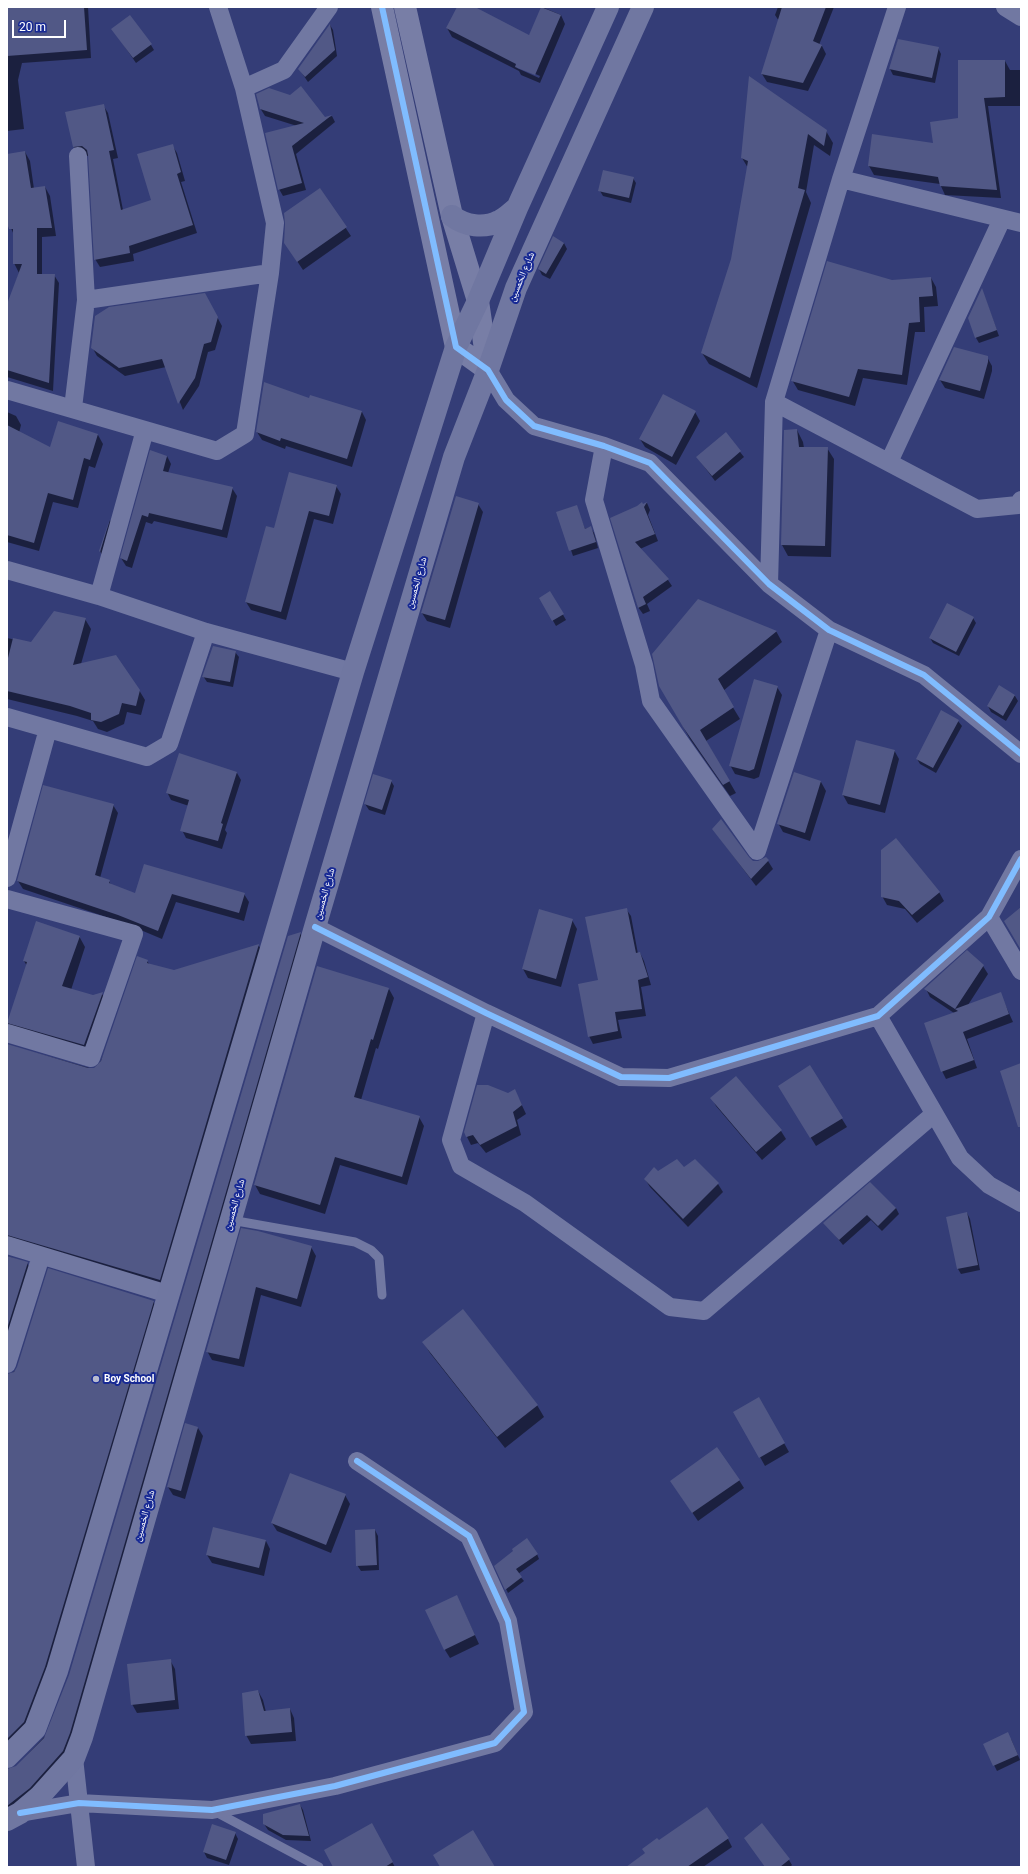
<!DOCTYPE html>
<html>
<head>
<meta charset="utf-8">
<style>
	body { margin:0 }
	#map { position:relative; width:1028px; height:1874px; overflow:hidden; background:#343d77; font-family:Roboto,sans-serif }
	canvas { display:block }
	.frame { position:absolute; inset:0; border:8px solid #fff; pointer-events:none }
	.scale { position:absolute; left:12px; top:20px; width:54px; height:18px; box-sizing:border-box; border:2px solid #fff; border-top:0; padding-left:5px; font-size:12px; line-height:14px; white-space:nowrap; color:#fff; -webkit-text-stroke:3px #172994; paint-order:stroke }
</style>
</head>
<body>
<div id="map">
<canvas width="1028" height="1874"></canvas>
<div class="frame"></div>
<div class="scale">20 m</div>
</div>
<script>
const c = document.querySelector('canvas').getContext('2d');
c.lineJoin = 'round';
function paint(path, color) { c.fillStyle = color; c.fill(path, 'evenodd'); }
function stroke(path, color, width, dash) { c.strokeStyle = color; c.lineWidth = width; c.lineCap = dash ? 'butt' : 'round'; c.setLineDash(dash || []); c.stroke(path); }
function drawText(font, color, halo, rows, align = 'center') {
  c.font = font + ' Roboto,"Noto Naskh Arabic",sans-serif'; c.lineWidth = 4; c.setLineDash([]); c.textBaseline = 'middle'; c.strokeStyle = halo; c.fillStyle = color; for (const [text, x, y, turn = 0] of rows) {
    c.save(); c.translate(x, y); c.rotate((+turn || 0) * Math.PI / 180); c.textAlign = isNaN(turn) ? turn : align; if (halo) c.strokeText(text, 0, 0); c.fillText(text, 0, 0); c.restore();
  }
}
const shadow = new Path2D(`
	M7,7H88L91,58L22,63L18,80L24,129L7,131Z
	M458,7H473L529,36L542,7L561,15L565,24L540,83L521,75L519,71L452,37L447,28ZM517,66L540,76L539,78L517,68Z
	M778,7H834L819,45L822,46L826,54L808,91L767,82L762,74L779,21L775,15Z
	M330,25L333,30L337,56L308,82L299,69Z
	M116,34L151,45L154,50L136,63Z
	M898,40L938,48L941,54L935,83L893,75L890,69Z
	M1005,61L1010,70H1021V106H988L1001,198L945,195L940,184L874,175L869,166L873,135L935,145L959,119Z
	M750,78L826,131L833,143L830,156L814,145L806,192L811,203L757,388L709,364L702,353L732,260L748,168L742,158Z
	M103,105L108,113L118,158L113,159L123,210L152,201L172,145L177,153L185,181L181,182L197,233L133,254L134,261L100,267L95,259L89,156L78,155L74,147Z
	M260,108L325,118L332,116L335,122L296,154L306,190L283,196L279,189L297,126L265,116Z
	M25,152L30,161L34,189L45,187L50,196L56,236L42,237V275H54L59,283L53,391L7,377V301H9L19,273L14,263V235L7,219V155Z
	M633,178L636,183L631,203L603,196L600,191Z
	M320,189L351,236L303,270L285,243Z
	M564,243L567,249L550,279L542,275L539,269Z
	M931,278L936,287L938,306L924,307L925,332H915L907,385L863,378L855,406L798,390L792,380L892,281Z
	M982,290L999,336L979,343L976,338Z
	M209,302L222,326L215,350L208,352L199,386L183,410L166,367L125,376L97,356L92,347Z
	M987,357L992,366V371L984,399L945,388L940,380Z
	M310,399L362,412L366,420L352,467L286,446L285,449L262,440L257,432Z
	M7,412L16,416L21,425L19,433L51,449L59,423L98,435L103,444L95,468L89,466L78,508L53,502L39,551L7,542Z
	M695,412L700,421L676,465L645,447L640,439Z
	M797,430L803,442L804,448H827L834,459L831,557L788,556L782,545Z
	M726,434L744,457L715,481L697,457Z
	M167,456L171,464L168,473L232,488L237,496L227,538L154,521L152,524L146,522L132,568L126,566L121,558Z
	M336,486L341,494L333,524L314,519L286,620L251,610L246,602L275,529Z
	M647,503L650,510L648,515L658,541L640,549L668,580L672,586L647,604L650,611L643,614L638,607L612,518Z
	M478,504L483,512L450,628L427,621L422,613Z
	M576,506L585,529L590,527L594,533L598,548L573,556L558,512Z
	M110,520L112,524L103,557L100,551Z
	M550,592L566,620L556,626L540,598Z
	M973,618L976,623L959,656L933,643L930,638Z
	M85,619L91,629L81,664L139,690L145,700L141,715L127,712L124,724L107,732L98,729L93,721L77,716L7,699L8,661L7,660V638L31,643Z
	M776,631L782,642L723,691L740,719L706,741L736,793L730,796L690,739L660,685Z
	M235,652L239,657L233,687L207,682L203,676Z
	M777,687L782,695L759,777L754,779L735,774L730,765Z
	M1000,687L1015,696L1018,701L1006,721L991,712L988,706Z
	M958,721L962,726L936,773L920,764L917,759Z
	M894,750L899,759L885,813L848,804L843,795Z
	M237,773L241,780L225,830L227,833L222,849L186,838L182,830L189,806L171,800L167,792Z
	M794,774L821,782L826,791L810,841L783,832L778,823Z
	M391,781L394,786L385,815L369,810L365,804Z
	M113,805L118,813L100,878L109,881L111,885L136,894H244L249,902L244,921L176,902L162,939L124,923L23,889L18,881Z
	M713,829L753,862L768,861L773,869L756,886Z
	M939,892L944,901L917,923L905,909L887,905L882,896Z
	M626,909L631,916L638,954L640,953L644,961L651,985L641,987L646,1016L618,1020L622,1038L593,1044L589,1036L599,981Z
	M572,920L577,929L561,987L528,978L523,969Z
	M300,933L306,944L76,1744L7,1821V1770L16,1767L47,1734L70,1676Z
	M79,936L85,947L71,990L93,996L102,994L108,1004L90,1056L7,1036V1023L15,1020L27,966L24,961Z
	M259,946L265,956L166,1291L7,1248V1045L93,1069L98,1067L147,961L150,965L174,972Z
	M983,966L988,974L968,1005L1000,993L1013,1022L967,1039L977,1068L946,1079L942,1071L954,1013L930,997L926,989Z
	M389,989L394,998L378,1049L376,1048L361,1100L419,1117L424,1126L407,1185L340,1165L325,1214L260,1194L255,1185Z
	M810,1067L847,1127L816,1146L784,1094Z
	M736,1077L781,1131L786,1139L762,1160L716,1106L712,1098Z
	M519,1099L526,1114L517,1120L521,1135L486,1153L478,1143L471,1145L467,1137Z
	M695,1160L718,1184L723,1192L688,1227L650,1187L645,1179L658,1173L684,1169Z
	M896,1208L899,1214L882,1231L871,1220L843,1245L825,1223Z
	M967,1213L970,1219L980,1270L961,1274L958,1269Z
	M242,1229L311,1247L316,1256L301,1307L261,1295L244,1367L212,1360L207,1351Z
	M7,1256L27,1263L34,1274L7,1359Z
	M153,1301L159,1312L51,1678L7,1756V1375H10L18,1368Z
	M423,1342L537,1405L544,1417L505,1448L430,1353Z
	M759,1398L789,1452L765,1466L735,1412Z
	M198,1428L203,1436L185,1499L173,1495L168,1487Z
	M739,1480L744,1488L698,1521L671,1481Z
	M345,1495L350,1504L331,1553L277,1531L272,1523Z
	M375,1530L378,1536L379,1570L361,1571L357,1565Z
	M266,1541L270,1549L264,1576L212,1563L207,1555Z
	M537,1554L539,1559L518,1574L524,1581L508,1593L495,1566Z
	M461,1605L479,1644L450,1658L445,1650Z
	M170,1660L175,1669L179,1709L137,1713L132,1704Z
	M258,1691L263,1700L266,1712L290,1709L294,1718L296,1741L251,1744L246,1735Z
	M1011,1739L1020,1760L997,1771L984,1745Z
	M300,1805L303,1810L311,1841L286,1840L268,1830L264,1824Z
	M371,1825L395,1867H334Z
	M762,1825L789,1860L792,1865L790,1867H765Z
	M235,1833L238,1839L229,1865L207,1858L204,1852Z
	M728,1839L732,1847L703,1867H627L646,1853L659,1841Z`);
const building = new Path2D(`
	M7,7H84L87,50L7,56Z
	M457,7H475L529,35L541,7L561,15L535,75L515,67L516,64L446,28Z
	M782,7H826L813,41L822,45L803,83L761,74Z
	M130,15L152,44L133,58L111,29Z
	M330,24L335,50L305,77L298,69Z
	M898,39L939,47L932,78L889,69Z
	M958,60H1005V97L984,98L997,190L940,186L938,177L868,166L872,134L933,143L930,122L958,118Z
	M749,76L827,130L824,146L808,134L798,188L805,190L750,378L701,353L731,259L748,161L741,158Z
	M301,86L325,117L332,115L292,146L302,183L278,190L265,133L304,123L260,109L256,94L269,88L290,95Z
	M104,104L114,150L109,151L121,210L151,200L137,154L173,144L181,172L177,174L193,225L129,246L130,253L94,260L88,155L87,150L82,146L73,147L65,112Z
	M25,151L31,188L45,186L52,228H37V274H55L49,383L7,370V304L22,264H13V229H9L7,223V154Z
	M603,170L634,177L629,198L598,191Z
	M320,188L347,227L297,262L284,243L285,224L284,213Z
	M553,236L564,243L546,274L538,269Z
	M827,261L892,280L931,277L933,296L919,297L920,322L909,323L902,375L858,369L849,397L791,381Z
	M982,288L997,330L975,338L968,318Z
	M205,293L218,317L211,342L204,344L195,378L178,404L162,359L119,368L91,348L95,316L109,307Z
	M954,347L988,356V362L980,391L939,380Z
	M264,382L309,398L310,395L362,411L347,459L281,438L280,441L256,432Z
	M663,394L696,411L672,457L639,439Z
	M58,421L98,434L90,460L84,458L73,500L48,493L34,543L7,535V425L50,447Z
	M797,429L799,447H828L825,546L781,545L784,430Z
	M726,432L741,451L712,476L696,457Z
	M150,450L167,456L163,471L233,487L222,530L149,513L148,517L142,515L127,561L120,558Z
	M289,472L337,485L329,516L309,511L281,612L245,602L266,526L274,528Z
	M456,496L479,503L445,620L421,613Z
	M642,502L643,504L647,502L644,507L655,534L635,542L669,579L643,597L646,604L638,608L610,518L637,506Z
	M577,505L585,529L591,526L596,542L569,551L556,512Z
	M110,518L100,552L99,551Z
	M550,591L564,614L552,621L539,598Z
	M698,599L777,631L718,679L734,707L700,730L730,781L723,785L683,727L659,686L652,654Z
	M947,603L974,617L956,652L929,638Z
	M54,611L86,618L73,665L116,655L140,690L136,706L122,703L119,714L101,722L91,720V713L70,706L7,691V662L13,638L31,642Z
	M213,646L236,651L230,682L202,677Z
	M754,679L778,686L754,769L749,771L729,766Z
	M999,685L1015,695L1003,716L987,706Z
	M941,710L959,720L933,768L916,759Z
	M856,740L895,750L880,805L842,795Z
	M179,753L237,772L221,823L223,824L218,841L180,831L189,800L166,793Z
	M794,772L821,781L805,833L777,824Z
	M373,774L392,780L382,810L364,804Z
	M43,785L114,804L95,875L110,880L109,883L135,893L144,864L245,893L239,913L172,894L158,931L118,915L17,881Z
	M721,819L749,857L753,861H758L766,857L769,860L751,879L712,829Z
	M896,838L940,892L912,915L899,901L881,897V850Z
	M1021,907V950L1004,921Z
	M627,908L636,953L640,952L648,977L638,980L642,1009L615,1012L618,1031L588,1037L578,984L598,980L585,917Z
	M539,909L573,919L556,979L522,969Z
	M36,921L80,936L62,986L93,995L103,992L84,1045L7,1023L27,962L23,961Z
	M301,932L70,1733L63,1751L30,1788L7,1806V1769L16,1766L44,1738L69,1675L288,936Z
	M259,944L160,1280L7,1235V1044L88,1068H94L101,1061L137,956L148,960L147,963L174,970Z
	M967,950L984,965L955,1009L924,989Z
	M317,966L389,988L373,1040L371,1039L354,1097L420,1116L402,1177L335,1157L320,1205L254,1185Z
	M1001,992L1009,1014L963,1032L974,1060L941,1072L924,1023L958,1011L955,1009Z
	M1021,1063V1127H1018L1000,1071Z
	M810,1065L843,1118L810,1138L778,1086Z
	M736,1076L782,1130L756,1152L710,1098Z
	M477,1085H488L508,1093L515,1089L522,1105L513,1112L517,1126L480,1145L473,1135L466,1137L464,1132Z
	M677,1159L684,1167L695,1159L719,1183L683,1219L644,1179L654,1167L658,1171Z
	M870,1182L896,1208L878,1226L867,1215L839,1240L823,1223Z
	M967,1212L978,1265L957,1269L946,1217Z
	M241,1228L258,1231L312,1246L297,1299L256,1287L239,1359L206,1352Z
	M7,1256L28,1262L7,1329Z
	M48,1268L154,1301L45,1667L24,1722L7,1739V1374L14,1372L17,1367Z
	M463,1309L538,1405L497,1437L422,1342Z
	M759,1397L785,1443L759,1458L733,1412Z
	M185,1423L198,1427L181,1491L167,1487Z
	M717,1447L740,1480L692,1513L670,1481Z
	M290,1473L346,1494L326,1545L271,1523Z
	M213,1527L266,1540L259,1568L206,1555Z
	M375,1529L377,1565L356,1566L355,1530Z
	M527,1538L538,1554L516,1569L522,1577L505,1590L494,1566L513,1551L512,1549Z
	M457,1595L475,1635L444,1650L425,1610Z
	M171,1659L175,1700L131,1705L127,1664Z
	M258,1690L264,1711L290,1708L292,1732L245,1736L242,1693Z
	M1008,1732L1018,1755L993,1766L983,1744Z
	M300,1804L309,1836L283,1835L263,1824V1814Z
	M707,1807L729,1838L687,1867H626L645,1853L642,1849L657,1838L659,1840Z
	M372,1823L393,1862L385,1867H333L324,1850Z
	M762,1823L790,1859L780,1867H765L744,1838Z
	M212,1824L236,1832L226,1860L203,1852Z
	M473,1830L495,1867H440L433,1855Z`);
const lane = new Path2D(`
	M231,1220L355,1242L371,1250L379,1258L382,1295
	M214,1811L319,1867`);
const street = new Path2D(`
	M1005,7L1021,17
	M244,88L284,70L329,7
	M841,179L1021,223
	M86,300L270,273
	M488,370L506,400L534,426L604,446L650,463L769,584L829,630L924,675L1021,754
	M7,390L217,451L245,434L270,273L275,223L244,88L218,7
	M774,402L977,509L1018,505L1021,500
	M73,408L86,300L78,156
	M604,446L594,500L644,665L651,701L757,851L829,630
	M889,462L1002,219
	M7,570L99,596L206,632L353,672
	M769,584L774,402L841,179L897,7
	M99,596L145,430
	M7,717L147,757L169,744L206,632
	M7,878L48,729
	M7,899L134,934L91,1058L7,1033
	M989,917L1021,971
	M315,927L486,1013L621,1077L669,1078L878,1016L989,917L1021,859
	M486,1013L451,1140L461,1166L525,1203L670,1307L704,1311L934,1114
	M878,1016L960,1158L989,1185L1021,1203
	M7,1245L168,1294
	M7,1364L41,1256
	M74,1758L86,1867
	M20,1813L79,1803L212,1810L335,1786L495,1743L524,1712L508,1621L469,1536L357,1461`);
const secondary = new Path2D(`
	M382,7L456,347L488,370
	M405,7L452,216L478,301L488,370`);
const primary = new Path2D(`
	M452,216C465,226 484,229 499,221C506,218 511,212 517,208
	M7,1757L35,1729L57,1671L353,672L456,347L478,301L517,208L608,7
	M7,1820L20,1813L39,1797L74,1758L82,1737L315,927L454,457L488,370L516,288L643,7`);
const cycleway = new Path2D(`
	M382,7L456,347L488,370L506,400L534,426L604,446L650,463L769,584L829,630L924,675L1021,754
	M315,927L486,1013L621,1077L669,1078L878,1016L989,917L1021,859
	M20,1813L79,1803L212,1810L335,1786L495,1743L524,1712L508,1621L469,1536L357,1461`);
const markers = [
	[96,1379,4,"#b8bbcf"]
];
const streetNames = [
	["شارع الخمسين",522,277,-67],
	["شارع الخمسين",417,583,-74],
	["شارع الخمسين",325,894,-74],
	["شارع الخمسين",235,1205,-74],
	["شارع الخمسين",145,1516,-74]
];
const poiNames = [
	["Boy School",104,1379]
];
paint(shadow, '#0007');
paint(building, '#515886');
stroke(lane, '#7178a2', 9);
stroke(street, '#7178a2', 18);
stroke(secondary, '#787ea6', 22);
stroke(primary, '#7077a1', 22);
stroke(cycleway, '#80bcff', 6);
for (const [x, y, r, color] of markers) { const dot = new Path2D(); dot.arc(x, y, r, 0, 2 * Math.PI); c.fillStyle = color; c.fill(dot); stroke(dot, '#172994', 1.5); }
drawText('10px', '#fff', '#172994', streetNames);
drawText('bold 10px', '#fff', '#172994', poiNames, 'left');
</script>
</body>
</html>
